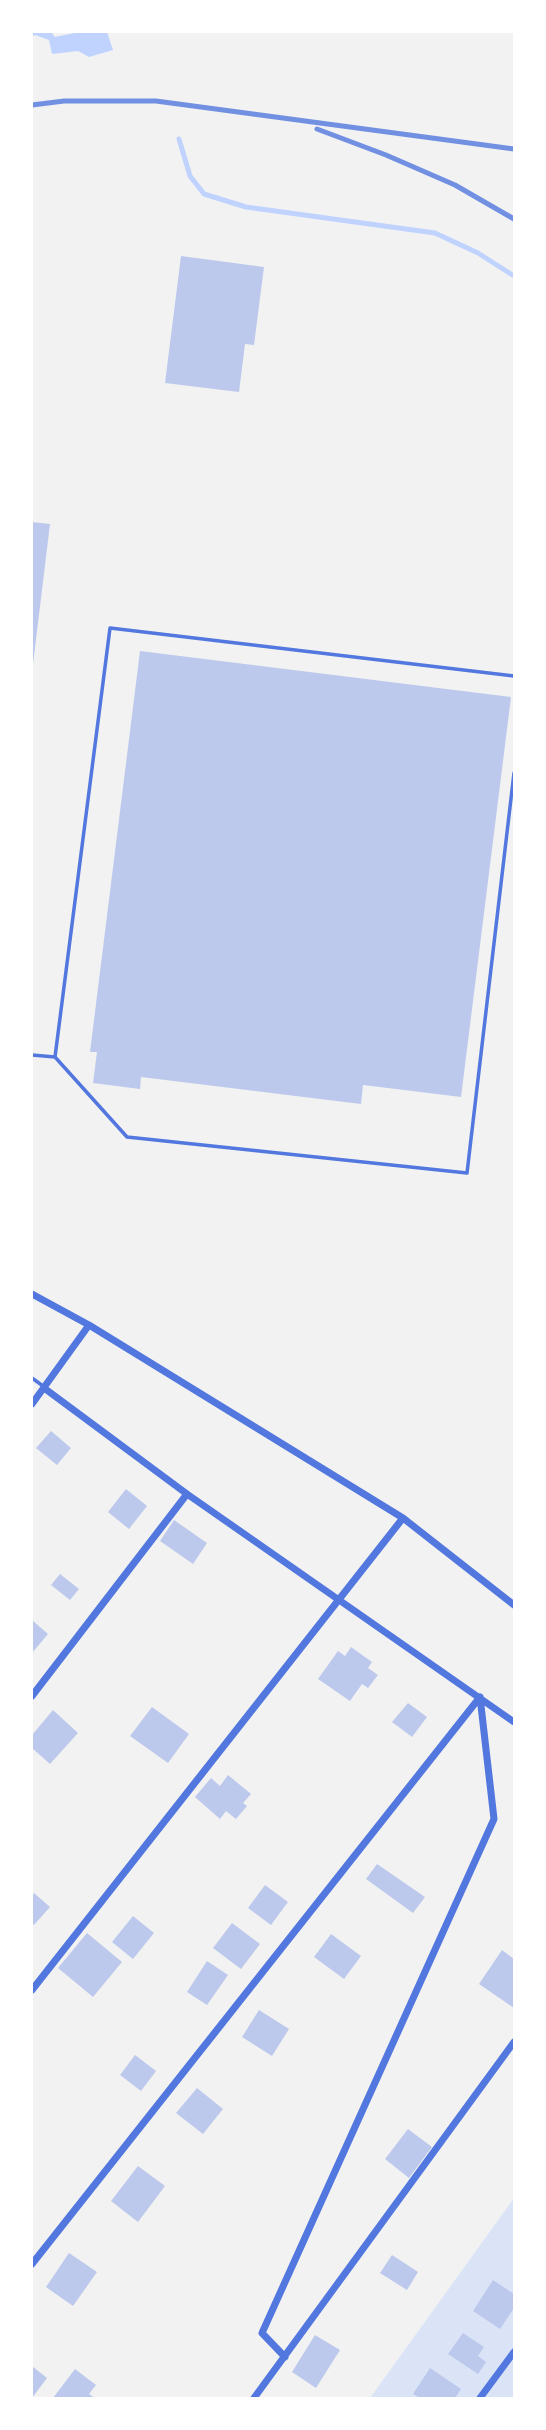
<!DOCTYPE html>
<html>
<head>
<meta charset="utf-8">
<style>
	body { margin:0 }
	#map { position:relative; width:546px; height:2430px; overflow:hidden; background:#f2f2f2; font-family:"Libre Baskerville",serif }
	canvas { display:block }
	.frame { position:absolute; inset:0; border:33px solid #fff; pointer-events:none }
</style>
</head>
<body>
<div id="map">
<canvas width="546" height="2430"></canvas>
<div class="frame"></div>
</div>
<script>
const c = document.querySelector('canvas').getContext('2d');
c.lineJoin = 'round';
function paint(path, color) { c.fillStyle = color; c.fill(path, 'evenodd'); }
function stroke(path, color, width, dash) { c.strokeStyle = color; c.lineWidth = width; c.lineCap = dash ? 'butt' : 'round'; c.setLineDash(dash || []); c.stroke(path); }
const green = new Path2D(`
	M514,2198V2398H370Z`);
const water = new Path2D(`
	M32,32H51L55,37L79,32H107L113,50L89,57L78,51L52,54L49,40L35,35L32,37Z`);
const stream = new Path2D(`
	M179,139L190,176L204,194L246,207L435,233L478,253L514,276`);
const building = new Path2D(`
	M181,256L264,267L254,345L245,344L239,392L165,383Z
	M32,522L50,524L33,664H32Z
	M140,651L511,697L461,1097L363,1085L361,1104L141,1077L140,1089L93,1083L97,1052H90Z
	M51,1431L71,1448L57,1465L36,1448Z
	M126,1489L147,1506L129,1529L108,1512Z
	M174,1520L207,1543L193,1564L160,1541Z
	M60,1574L79,1589L70,1600L51,1585Z
	M32,1620L48,1634L32,1653Z
	M351,1647L372,1662L368,1668L378,1675L368,1688L362,1684L350,1701L318,1679L338,1651L345,1656Z
	M408,1703L427,1717L412,1737L392,1722Z
	M152,1707L189,1734L168,1763L130,1736Z
	M53,1710L78,1733L50,1764L32,1748V1735Z
	M228,1775L251,1794L243,1803L247,1806L236,1819L226,1811L220,1819L195,1797L211,1778L220,1786Z
	M377,1864L425,1897L413,1913L366,1879Z
	M265,1885L288,1902L271,1925L248,1908Z
	M34,1893L50,1907L34,1925L32,1923V1896Z
	M133,1916L154,1933L133,1959L112,1942Z
	M232,1923L260,1944L241,1969L213,1948Z
	M87,1933L122,1962L93,1997L58,1968Z
	M331,1934L361,1956L344,1979L314,1957Z
	M502,1950L514,1959V2008L479,1984Z
	M207,1961L228,1975L207,2005L187,1992Z
	M259,2010L289,2029L272,2056L242,2037Z
	M135,2055L156,2071L141,2091L120,2075Z
	M197,2088L223,2109L203,2134L176,2113Z
	M408,2129L432,2147L409,2178L385,2159Z
	M138,2166L165,2186L138,2222L111,2201Z
	M69,2253L97,2272L73,2306L46,2287Z
	M392,2255L418,2272L407,2290L380,2273Z
	M493,2280L514,2294V2308L500,2329L473,2311Z
	M463,2333L484,2347L478,2356L486,2362L478,2374L448,2354Z
	M315,2335L340,2350L316,2388L292,2372Z
	M32,2366L47,2378L32,2398Z
	M430,2368L461,2389L455,2398H420L413,2394Z
	M75,2369L96,2385L89,2394L95,2398H53Z`);
const service = new Path2D(`
	M32,1055L55,1057L127,1137L467,1173L514,773
	M55,1057L110,628L514,676
	M32,1378L43,1386`);
const minor = new Path2D(`
	M32,1294L89,1325L403,1518L514,1605
	M44,1388L187,1494L514,1722
	M32,1404L89,1325
	M32,1696L187,1494
	M32,1990L403,1518
	M32,2264L480,1697
	M285,2357L262,2333L494,1819L480,1697
	M254,2398L514,2042
	M480,2398L514,2352`);
const rail = new Path2D(`
	M32,105L64,101H156L514,149
	M317,129L386,155L455,185L514,219`);
paint(green, '#dbe4f7');
paint(water, '#bfd3fe');
stroke(stream, '#bfd3fe', 5);
paint(building, '#bdc9ec');
stroke(service, '#5277de', 3.5);
stroke(minor, '#5277de', 7);
stroke(rail, '#7290e2', 5);
</script>
</body>
</html>
